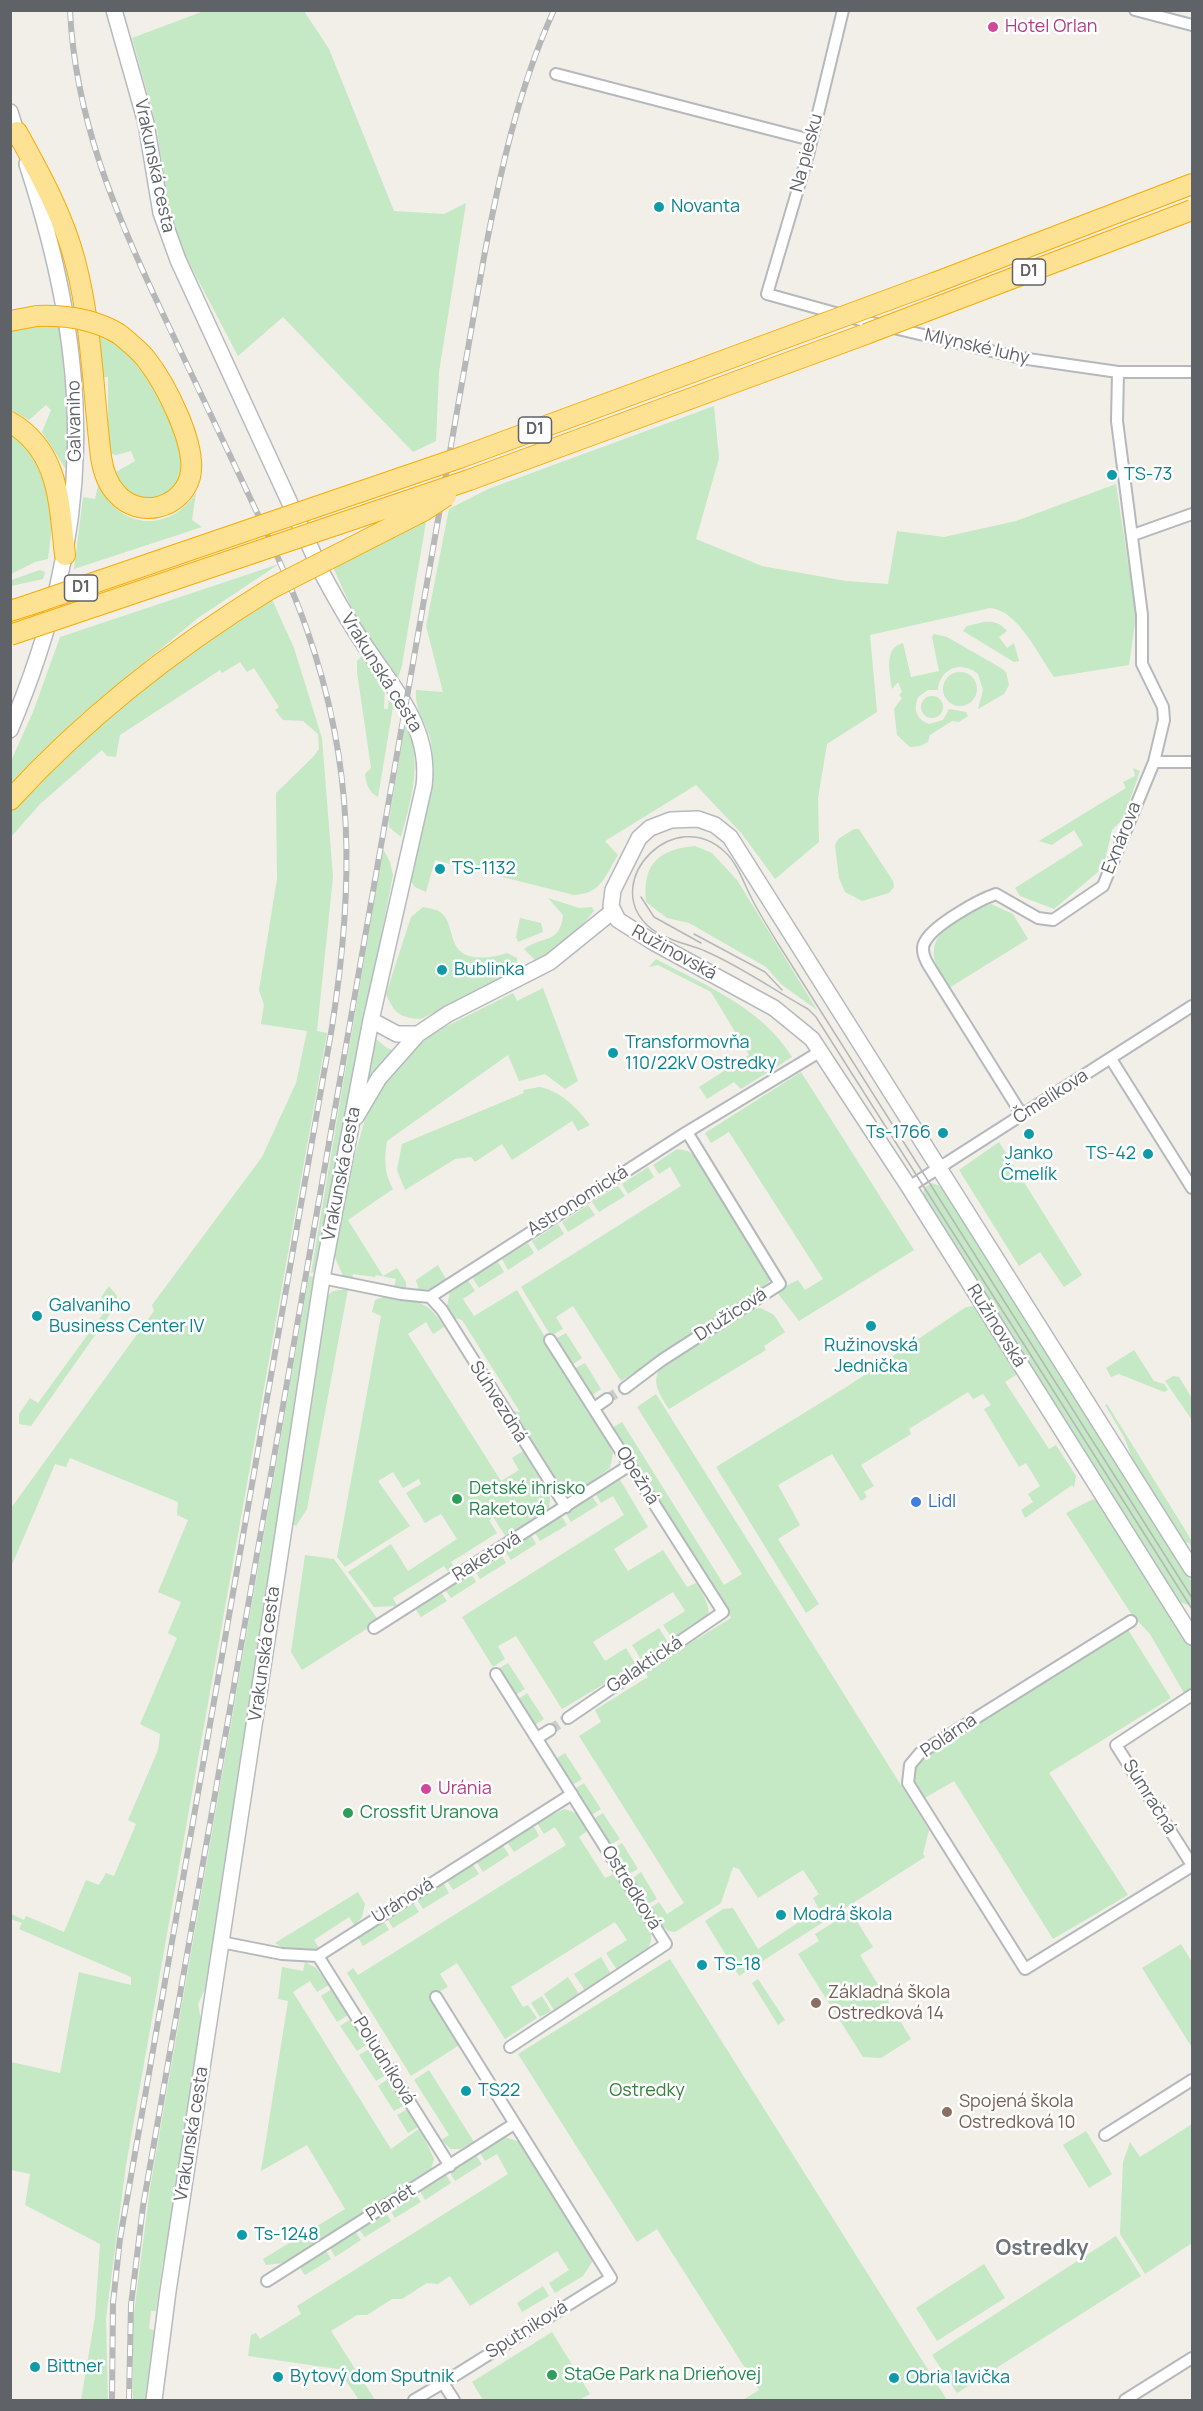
<!DOCTYPE html>
<html>
<head>
<meta charset="utf-8">
<style>
	body { margin:0 }
	#map { position:relative; width:1203px; height:2411px; overflow:hidden; background:#f1efe8; font-family:Manrope,sans-serif }
	canvas { display:block }
	.frame { position:absolute; inset:0; border:12px solid #5f6368; pointer-events:none }
</style>
</head>
<body>
<div id="map">
<canvas width="1203" height="2411"></canvas>
<div class="frame"></div>
</div>
<script>
const c = document.querySelector('canvas').getContext('2d');
c.lineJoin = 'round';
function paint(path, color) { c.fillStyle = color; c.fill(path, 'evenodd'); }
function stroke(path, color, width, dash) { c.strokeStyle = color; c.lineWidth = width; c.lineCap = dash ? 'butt' : 'round'; c.setLineDash(dash || []); c.stroke(path); }
function drawText(font, color, halo, rows, align = 'center') {
  c.font = font + ' Manrope,sans-serif'; c.lineWidth = 5; c.setLineDash([]); c.textBaseline = 'middle'; c.strokeStyle = halo; c.fillStyle = color; for (const [text, x, y, turn = 0] of rows) {
    c.save(); c.translate(x, y); c.rotate((+turn || 0) * Math.PI / 180); c.textAlign = isNaN(turn) ? turn : align; if (halo) c.strokeText(text, 0, 0); c.fillText(text, 0, 0); c.restore();
  }
}
const green = new Path2D(`
	M204,11H304L329,49L394,211L444,214L466,203L439,372L436,441L413,452L283,317L238,356L175,236L167,209L157,128L132,38Z
	M59,322L67,410V471L42,432L51,410L46,405L29,420L11,410V328Z
	M92,328L117,339L147,373L180,442L183,478L163,500L129,496L114,473L135,461L131,451L116,455L108,453V377H99Z
	M714,406L719,458L696,539L762,566L846,581L888,584L897,531L944,537L1016,521L1116,484L1136,616L1129,665L1054,677C1039,656 1017,609 990,608L870,635L877,712L827,744L818,798L819,842L775,879L742,834L696,785L605,841L618,855C605,876 601,894 574,895L435,860L426,892L415,887L409,878C419,837 434,793 432,751C432,727 414,715 416,690L443,692L426,626L449,509L488,489Z
	M11,430L34,449L54,510L48,559L35,562L11,574Z
	M98,485C120,529 168,534 196,493L192,520L202,527L74,569L83,497L95,499Z
	M427,516L402,665L398,679L357,620L332,565Z
	M279,564L198,618L82,714L11,784V761L33,712L60,637Z
	M40,570L45,572L43,579L11,586V580Z
	M271,597L294,648L322,738L333,877L317,1031L327,1033L126,2165L106,2318L108,2400H81L95,2317L100,2244L25,2205L30,2174L11,2170V2062L60,2073L79,1972L131,1985V1977L19,1929L22,1923L11,1919V1914L24,1920L26,1916L64,1932L86,1880L99,1885L106,1873L114,1876L136,1824L128,1820L158,1750L160,1734L140,1724L177,1638L168,1633L181,1602L158,1592L188,1520L177,1515L178,1502L70,1458L66,1467L55,1464L11,1567V1508L154,1311L152,1305L262,1157L296,1083L307,1031L261,1024L264,1005L259,990L277,879L276,793L313,757L319,749L318,734L303,721L283,720L275,710L279,707L254,668L247,672L240,662L222,673L220,670L120,735L116,757L107,756L102,750L40,804L11,837V808L67,748L197,646Z
	M984,622C994,621 1000,623 1007,631L999,637L1007,648L1014,643L1019,661L1014,662L963,631L967,626Z
	M934,634L947,637L1001,668L1006,672L1009,685L1004,694L978,709L983,690L978,674C961,660 940,668 938,690H928L918,697C913,710 916,719 929,724L943,720L949,709L966,712L968,716L959,722L952,721L930,735L928,742L920,746L910,747L897,735L894,709L902,698L899,695L902,692L898,682L892,689C890,674 883,648 903,643L911,677L939,671L932,637Z
	M361,657L365,658L385,685L384,709H388L389,691L394,701L378,797C369,792 366,784 365,774L371,768L357,672V661Z
	M943 689a17 17 0 1 1 34 0a17 17 0 1 1-34 0Z
	M921 707a11 11 0 1 1 22 0a11 11 0 1 1-22 0Z
	M405,723C424,760 411,800 401,837L389,827V821Z
	M1133,768L1140,771L1123,819L1112,830L1105,860L1098,872L1054,909L1020,896L1015,888L1083,845L1074,830L1052,845L1039,841L1126,788L1123,782L1135,776Z
	M854,829H859L893,881L894,887L889,893L862,901L845,892L839,878L835,845L838,839Z
	M695,846L712,853L737,880L817,1010L782,985L766,967L689,923L667,918L646,902C642,864 659,849 695,846Z
	M383,849L390,862L393,875L316,1271L311,1273Z
	M548,898L579,908L592,907L594,911L569,941L536,961L524,949C543,935 560,945 563,915Z
	M991,904L1013,914L1028,939L949,988C943,977 932,963 934,949C936,927 972,910 991,904Z
	M423,907C431,909 440,909 445,917C450,924 451,936 455,944C463,963 492,958 507,953L517,958L518,970L421,1019C400,1018 394,1013 386,994L411,917Z
	M520,918L541,923L543,932L518,942L516,937Z
	M656,959C706,986 761,1007 792,1057L741,1089L734,1082L707,1099L699,1087L749,1055L711,992L658,965L649,967Z
	M543,988L578,1081L565,1089L545,1074L519,1081L508,1055L387,1141C384,1158 384,1173 393,1189L348,1220L383,1276L397,1268L406,1282V1289L394,1287L396,1279L376,1275L375,1277L353,1274L352,1279L343,1276L334,1255L342,1199L368,1109L398,1061L437,1031L513,993L517,1001Z
	M376,1039L387,1048L398,1052L366,1089Z
	M801,1072L914,1250L799,1321L776,1291L798,1280L805,1290L823,1279L729,1132L711,1143L705,1133Z
	M540,1087C562,1092 577,1108 590,1125L578,1131L572,1121L512,1160L502,1144L475,1162L471,1157L455,1159L405,1190L397,1170L402,1144L524,1093L523,1090Z
	M999,1142L1082,1275L1064,1287L1040,1252L1019,1266L959,1170Z
	M677,1149L688,1151L700,1159L767,1267L769,1281L759,1294L621,1381L573,1306L556,1317L563,1329L551,1336L521,1287L681,1186L670,1167L659,1174L653,1165Z
	M648,1167L654,1177L628,1194L622,1184Z
	M932,1183L943,1187L1192,1582V1606L1179,1602L923,1198L924,1188Z
	M618,1186L625,1196L599,1212L592,1202Z
	M588,1205L595,1215L568,1232L562,1222Z
	M558,1224L564,1234L538,1251L532,1241Z
	M528,1243L534,1253L508,1270L502,1259Z
	M498,1262L504,1272L479,1288L472,1277Z
	M438,1265L446,1279L430,1289L419,1290L416,1280Z
	M309,1276L315,1277L211,1962L208,1983L198,2004L202,2025L167,2260H163L156,2311H151L149,2329L154,2330L145,2400H133V2321L150,2188Z
	M468,1280L475,1291L463,1299L474,1316L517,1290L610,1446L613,1454L610,1468L583,1488L569,1490L553,1480L509,1411L520,1412L462,1320L451,1317L447,1306L450,1292Z
	M109,1286L117,1296V1304L31,1426L19,1424V1414L30,1398L38,1403L110,1304L101,1297Z
	M348,1289L307,1509L296,1526L291,1523L325,1298L333,1291Z
	M386,1296C416,1301 427,1299 444,1327L433,1334L426,1322L408,1334L501,1481L519,1470L512,1458L523,1451L550,1496L549,1511L508,1540L493,1517L489,1520L497,1533L451,1562L455,1569L449,1573L444,1566L393,1598L397,1606L374,1607L348,1572L391,1544L408,1571L457,1539L441,1514L425,1523L406,1493L421,1484L419,1479L403,1488L393,1472L378,1481L410,1526L345,1567L337,1557L381,1316L372,1312L375,1300Z
	M976,1306L1019,1373L1005,1382L1049,1449L1056,1445L1076,1476L1074,1488L1072,1485L1025,1518L1021,1510L1033,1502L1028,1494L1040,1486L1026,1463L1019,1467L984,1409L991,1405L983,1394L973,1399L968,1392L909,1429L911,1434L861,1465L874,1486L864,1492L867,1497L861,1501L832,1454L778,1485L800,1525L778,1539L819,1604L806,1613L716,1467L848,1386L966,1307Z
	M761,1308L774,1315L785,1332L764,1346L766,1350L669,1409C658,1392 650,1381 663,1363L747,1310Z
	M566,1333L582,1358L572,1365L555,1339Z
	M1134,1350L1154,1381L1164,1384L1168,1390L1164,1392L1119,1374L1111,1377L1106,1368Z
	M585,1363L601,1389L591,1396L574,1369Z
	M1173,1376L1179,1377L1192,1398V1420L1165,1381Z
	M656,1394L929,1830L923,1854L925,1857L739,1976L705,1921L723,1909L733,1908L758,1949L819,1909L813,1898L819,1894L803,1870L758,1898L739,1869L733,1867L721,1903L675,1932L668,1931L656,1920L649,1909L659,1902L667,1914L684,1903L579,1736L601,1722L595,1710L648,1677L645,1671L731,1618L612,1428L622,1422L724,1585L742,1574L637,1407Z
	M1107,1404L1192,1541V1548L1188,1542L1185,1544L1135,1465L1124,1437L1105,1405Z
	M619,1478L648,1527L614,1549L628,1571L663,1550L687,1587L696,1583C720,1621 708,1619 674,1641L663,1625L685,1611L673,1592L593,1642L605,1661L626,1648L636,1665L562,1709L516,1636L498,1646L505,1659L493,1667L462,1617L624,1515L613,1496L601,1503L595,1493Z
	M591,1495L598,1505L571,1522L565,1512Z
	M1093,1499L1104,1507L1192,1647V1689L1184,1693L1150,1634L1132,1615L1066,1513Z
	M560,1514L567,1525L540,1541L534,1531Z
	M530,1533L536,1544L511,1560L504,1550Z
	M500,1553L506,1563L480,1579L474,1569Z
	M305,1555L334,1559L379,1621L302,1670L291,1652Z
	M470,1572L476,1582L451,1598L444,1588Z
	M440,1591L447,1601L421,1617L414,1607Z
	M659,1628L669,1644L642,1661L632,1645Z
	M1127,1628L1171,1698L1049,1773L1128,1895L1053,1939L954,1781L923,1799C913,1784 907,1774 920,1758Z
	M508,1663L525,1689L514,1696L498,1669Z
	M527,1693L544,1719L533,1726L517,1700Z
	M565,1753L582,1779L571,1786L554,1760Z
	M584,1783L601,1809L590,1816L573,1790Z
	M564,1809C577,1812 583,1817 590,1829L579,1837L605,1878L618,1872C630,1891 666,1932 645,1952C638,1960 626,1965 617,1970L606,1953L627,1940L615,1922L511,1987L523,2007L528,2005L537,2018L505,2039L457,1963L440,1974L448,1987L431,1996L461,2044L411,2076L347,1973L353,1968L358,1975L566,1845L555,1827L544,1834L537,1823Z
	M603,1813L620,1839L609,1846L592,1820Z
	M533,1825L539,1836L514,1852L507,1842Z
	M622,1843L638,1869L627,1875L611,1850Z
	M502,1844L509,1855L483,1872L476,1861Z
	M472,1863L479,1874L453,1890L446,1879Z
	M641,1872L657,1899L646,1905L630,1880Z
	M443,1882L449,1893L423,1909L416,1898Z
	M358,1892L365,1904L362,1917L355,1926L349,1917L314,1940L319,1948C308,1954 285,1951 275,1943Z
	M412,1901L419,1912L393,1928L386,1917Z
	M847,1914L853,1915L873,1947L860,1955L911,2039L881,2058L863,2057L798,1954L819,1941L815,1934Z
	M383,1920L389,1930L363,1946L357,1936Z
	M1181,1944L1192,1962L1191,2046L1142,1968Z
	M601,1957L611,1974L585,1991L574,1974Z
	M670,1959L947,2400H743L759,2390L657,2229L637,2242L518,2054Z
	M305,1962L316,1968L329,1985L317,1992L310,1981L293,1992L391,2149L420,2128L434,2159L430,2173L291,2262L266,2265L263,2259L345,2209L307,2145L261,2171L288,2001L278,1999L282,1967L303,1971Z
	M568,1977L579,1994L554,2010L544,1994Z
	M758,1979L785,2020L778,2025L752,1983Z
	M332,1989L348,2015L337,2022L321,1996Z
	M542,1996L551,2011L540,2017L531,2003Z
	M351,2019L366,2045L357,2051L340,2026Z
	M369,2049L386,2075L376,2081L359,2055Z
	M429,2070L474,2142L460,2149H451L441,2140L449,2135L414,2080Z
	M388,2079L405,2105L394,2111L378,2086Z
	M407,2109L418,2127L408,2133L397,2115Z
	M1192,2124V2243L1145,2274L1120,2234L1123,2162L1130,2142L1140,2157Z
	M1086,2131L1112,2174L1089,2188L1063,2145Z
	M505,2137L520,2142L594,2259L583,2276L555,2293L549,2283L569,2270L557,2251L470,2306L450,2276L438,2284L427,2283L402,2299H392L367,2315H357L331,2331L375,2400H359L338,2369L248,2356L251,2335L256,2333L260,2339L301,2314L297,2306L508,2174L497,2154L485,2161L479,2151Z
	M475,2154L482,2164L455,2181L449,2171Z
	M445,2173L451,2183L425,2200L419,2189Z
	M414,2192L421,2202L395,2218L389,2208Z
	M385,2211L391,2221L365,2237L358,2228Z
	M354,2230L361,2240L335,2257L329,2246Z
	M1116,2236L1141,2276L957,2393L932,2355Z
	M325,2249L331,2259L305,2275L298,2265Z
	M984,2264L1005,2298L937,2341L916,2308Z
	M543,2286L549,2296L522,2312L517,2303Z
	M552,2332L590,2394L579,2400H483L472,2382Z`);
const streetTunnel = new Path2D(`
	M607,1399L625,1388
	M550,1730L568,1718`);
const street = new Path2D(`
	M843,10L808,155L767,294L864,321L1021,358L1118,372H1192
	M1135,10L1192,25
	M556,74L811,140
	M1133,535L1192,514
	M1154,762H1192
	M1111,1059L1192,1188
	M1022,1115L929,966C924,958 920,948 926,940C936,924 978,900 996,894L1038,918L1053,920L1103,886L1154,762L1164,720L1163,707L1142,664V615L1117,421L1118,372
	M909,1187L1192,1006
	M322,1278L401,1294L430,1297L687,1132L821,1051
	M430,1297L442,1310L566,1507
	M550,1340L723,1612L568,1718
	M625,1388L662,1360L780,1284L687,1132
	M594,1408L607,1399
	M1131,1621L920,1753L910,1765L908,1783L1025,1969L1192,1866
	M374,1628L630,1465
	M496,1674L666,1944L510,2047
	M1192,1695L1116,1745L1192,1865
	M537,1738L550,1730
	M221,1942L282,1954L318,1956L572,1794
	M318,1956L450,2166
	M436,1997L611,2278L443,2383
	M1105,2135L1192,2080
	M267,2281L514,2124
	M414,2400L443,2383L454,2400
	M1125,2400L1192,2358`);
const secondary = new Path2D(`
	M114,10L146,123L161,213L178,260L323,575C337,601 351,626 368,650C397,693 431,730 424,786L371,1020L322,1278L168,2291L154,2400
	M10,112L19,141
	M10,730C95,528 94,370 27,164
	M371,1020L397,1034H418
	M356,1117L379,1078L418,1034L448,1014L550,962L613,911
	M1192,1569L730,837L715,825L698,819L671,820L650,828L639,838L613,890L611,906L618,920L653,942L774,1008L812,1039L909,1187L1192,1637`);
const highway = new Path2D(`
	M17,132C40,174 63,215 75,261C92,325 93,392 101,457C103,470 107,484 117,494C139,519 181,509 190,477C198,446 165,383 146,359C139,350 129,342 119,334
	M934,283L1192,184
	M10,321L37,316
	M10,422C60,451 59,504 65,555
	M469,480L866,334
	M10,611L29,605
	M10,800C87,716 174,648 270,589`);
const tram = new Path2D(`
	M641,897L654,917L701,943
	M694,934L765,972L782,990
	M1192,1598L777,942C769,929 761,916 754,903C745,887 739,865 725,852C675,804 601,880 647,925C663,940 686,943 705,951C740,966 774,990 808,1009L816,1017L1192,1609`);
const rail = new Path2D(`
	M70,10C75,119 116,215 162,312C189,370 217,428 245,487C267,534 290,581 307,630C355,766 354,886 332,1027L120,2239L113,2303L112,2400
	M129,2400L131,2305L143,2206L484,257C500,173 518,89 554,10`);
const highwayBridge = new Path2D(`
	M37,316C66,315 94,319 119,334
	M866,334L1192,210
	M270,589L423,511L446,496
	M29,605L462,457L934,283
	M10,635L469,480`);
const markers = [
	[993,27,6,"#d1479c"],
	[659,207,6,"#0f9aa8"],
	[1112,475,6,"#0f9aa8"],
	[440,869,6,"#0f9aa8"],
	[442,970,6,"#0f9aa8"],
	[613,1053,6,"#0f9aa8"],
	[943,1133,6,"#0f9aa8"],
	[1029,1134,6,"#0f9aa8"],
	[1148,1154,6,"#0f9aa8"],
	[37,1316,6,"#0f9aa8"],
	[871,1326,6,"#0f9aa8"],
	[457,1499,6,"#2e9e5b"],
	[916,1502,6,"#3f7fe0"],
	[426,1789,6,"#d1479c"],
	[348,1813,6,"#2e9e5b"],
	[781,1915,6,"#0f9aa8"],
	[702,1965,6,"#0f9aa8"],
	[816,2003,6,"#8d6e63"],
	[466,2091,6,"#0f9aa8"],
	[947,2112,6,"#8d6e63"],
	[242,2235,6,"#0f9aa8"],
	[35,2367,6,"#0f9aa8"],
	[552,2375,6,"#2e9e5b"],
	[278,2377,6,"#0f9aa8"],
	[894,2378,6,"#0f9aa8"]
];
const shields = [
	[1029,272,33],
	[535,430,33],
	[81,588,33]
];
const shieldNames = [
	["D1",1029,272],
	["D1",535,430],
	["D1",81,588]
];
const hotelNames = [
	["Hotel Orlan",1005,27],
	["Uránia",438,1789]
];
const streetNames = [
	["Na piesku",807,153,-75],
	["Vrakunská cesta",154,166,78],
	["Mlynské luhy",977,347,13],
	["Galvaniho",75,421,-91],
	["Vrakunská cesta",381,673,58],
	["Exnárova",1122,838,-68],
	["Ružinovská",674,953,29],
	["Čmelíkova",1051,1097,-33],
	["Vrakunská cesta",342,1174,-79],
	["Astronomická",578,1201,-32],
	["Družicová",731,1315,-33],
	["Ružinovská",996,1326,58],
	["Súhvezdná",498,1402,58],
	["Obežná",637,1476,58],
	["Raketová",487,1557,-32],
	["Vrakunská cesta",265,1654,-82],
	["Galaktická",645,1665,-34],
	["Polárna",949,1736,-34],
	["Súmračná",1149,1797,58],
	["Ostredková",631,1888,58],
	["Uránová",403,1901,-32],
	["Poludníková",384,2061,58],
	["Vrakunská cesta",192,2134,-81],
	["Planét",391,2203,-32],
	["Sputniková",527,2330,-32]
];
const cultureNames = [
	["Novanta",671,207],
	["TS-73",1124,475],
	["TS-1132",452,869],
	["Bublinka",454,970],
	["Transformovňa",625,1043],
	["110/22kV Ostredky",625,1064],
	["Ts-1766",931,1133,"right"],
	["Janko",1029,1154,"center"],
	["Čmelík",1029,1175,"center"],
	["TS-42",1136,1154,"right"],
	["Galvaniho",49,1306],
	["Business Center IV",49,1327],
	["Ružinovská",871,1346,"center"],
	["Jednička",871,1367,"center"],
	["Modrá škola",793,1915],
	["TS-18",714,1965],
	["TS22",478,2091],
	["Ts-1248",254,2235],
	["Bittner",47,2367],
	["Bytový dom Sputnik",290,2377],
	["Obria lavička",906,2378]
];
const leisureNames = [
	["Detské ihrisko",469,1489],
	["Raketová",469,1510],
	["Crossfit Uranova",360,1813],
	["StaGe Park na Drieňovej",564,2375]
];
const shopNames = [
	["Lidl",928,1502]
];
const educationNames = [
	["Základná škola",828,1993],
	["Ostredková 14",828,2014],
	["Spojená škola",959,2102],
	["Ostredková 10",959,2123]
];
const parkNames = [
	["Ostredky",647,2091]
];
const quarterNames = [
	["Ostredky",1042,2249]
];
paint(green, '#c5e8c5');
stroke(streetTunnel, '#ccccc8', 10, [10, 5]);
stroke(street, '#b5b8bc', 14);
stroke(secondary, '#b6babf', 18);
stroke(highway, '#f9ab00', 22);
stroke(street, '#fff', 10);
stroke(secondary, '#fff', 15);
stroke(highway, '#fde293', 20);
stroke(tram, '#b6b7b8', 1.5);
stroke(rail, '#b6b7b8', 6);
stroke(rail, '#fff', 4, [11]);
stroke(highwayBridge, '#f9ab00', 22, []);
stroke(highwayBridge, '#fde293', 20);
for (const [x, y, r, color] of markers) { const dot = new Path2D(); dot.arc(x, y, r, 0, 2 * Math.PI); c.fillStyle = color; c.fill(dot); stroke(dot, '#fff', 2); }
for (const [x, y, w] of shields) { const box = new Path2D(); box.roundRect(x - w / 2, y - 13, w, 26, 4.5); c.fillStyle = '#fff'; c.fill(box); stroke(box, '#5f6368', 1.5); }
drawText('bold 16px', '#5f6368', null, shieldNames);
drawText('18px', '#b23c85', '#fff', hotelNames, 'left');
drawText('18px', '#5f6368', '#fff', streetNames);
drawText('18px', '#0d838f', '#fff', cultureNames, 'left');
drawText('18px', '#27864d', '#fff', leisureNames, 'left');
drawText('18px', '#366cbe', '#fff', shopNames, 'left');
drawText('18px', '#785e54', '#fff', educationNames, 'left');
drawText('18px', '#348238', '#fff', parkNames);
drawText('bold 21px', '#70757a', '#fff', quarterNames);
</script>
</body>
</html>
